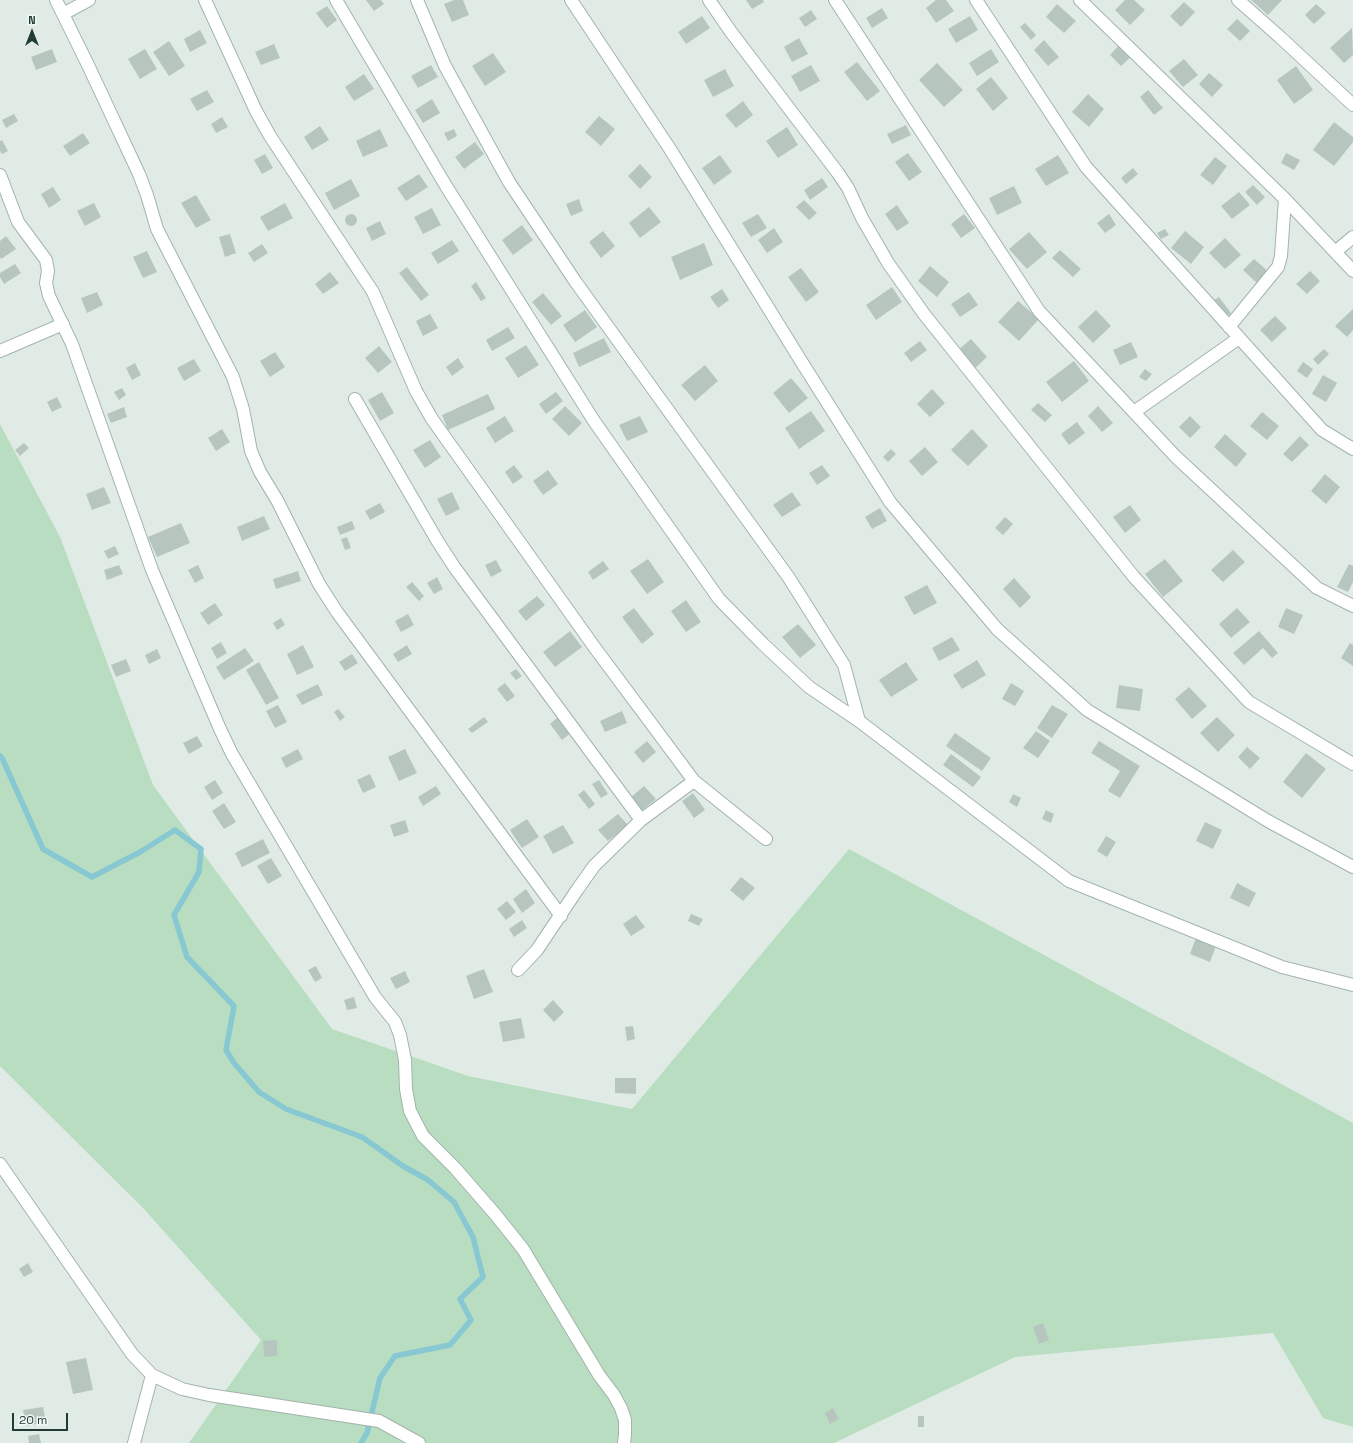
<!DOCTYPE html>
<html>
<head>
<meta charset="utf-8">
<style>
	body { margin:0 }
	#map { position:relative; width:1353px; height:1443px; overflow:hidden; background:#e0ebe6; font-family:"Space Grotesk",sans-serif }
	canvas { display:block }
	.north { position:absolute; left:12px; top:12px; width:40px; height:40px; -webkit-text-stroke:3px #f1f8f4; paint-order:stroke; rotate:0deg; font-size:11px; font-weight:700; line-height:16px; text-align:center; color:#213c34 }
	.north::after { content:''; display:block; margin:auto; width:14px; height:18px; background:#213c34; clip-path:polygon(50% 0,100% 100%,50% 72%,0 100%) }
	.scale { position:absolute; left:12px; top:1413px; width:56px; height:18px; box-sizing:border-box; border:2px solid #213c34; border-top:0; padding-left:5px; font-size:12px; line-height:14px; white-space:nowrap; color:#213c34; -webkit-text-stroke:3px #f1f8f4; paint-order:stroke }
</style>
</head>
<body>
<div id="map">
<canvas width="1353" height="1443"></canvas>
<div class="north">N</div>
<div class="scale">20 m</div>
</div>
<script>
const c = document.querySelector('canvas').getContext('2d');
c.lineJoin = 'round';
function paint(path, color) { c.fillStyle = color; c.fill(path, 'evenodd'); }
function stroke(path, color, width, dash) { c.strokeStyle = color; c.lineWidth = width; c.lineCap = dash ? 'butt' : 'round'; c.setLineDash(dash || []); c.stroke(path); }
const green = new Path2D(`
	M0,424L60,537L153,785L332,1029L468,1076L632,1109L849,849L1353,1123V1427L1323,1418L1273,1333L1015,1357L834,1443H189L261,1340L143,1208L0,1066Z`);
const stream = new Path2D(`
	M0,756L2,758L43,849L92,877L140,852L175,830L201,849L199,872L174,915L187,957L234,1006L226,1050L234,1063L259,1092L286,1109L362,1137L403,1166L428,1180L454,1202L473,1237L483,1277L460,1299L471,1320L450,1345L395,1356L380,1378L367,1433L361,1443`);
const building = new Path2D(`
	M366,0H381L384,4L374,11Z
	M454,0H463L469,15L452,22L444,4Z
	M746,0H763L764,2L752,9Z
	M936,0H946L954,11L936,23L926,8Z
	M1125,0H1134L1145,10L1130,25L1115,10Z
	M1251,0H1282L1268,15Z
	M1184,2L1195,12L1181,27L1170,16Z
	M1057,4L1076,21L1064,33L1046,17Z
	M1316,4L1326,13L1314,24L1305,15Z
	M327,6L337,20L327,28L316,13Z
	M882,8L888,18L872,28L866,18Z
	M811,10L817,19L805,27L799,18Z
	M702,16L710,28L686,44L678,32Z
	M970,16L978,30L956,43L948,29Z
	M1237,19L1250,31L1240,41L1227,29Z
	M1025,23L1036,35L1031,40L1020,27Z
	M1352,28L1353,55L1344,63L1330,48Z
	M200,30L207,43L190,52L184,39Z
	M799,38L808,54L792,62L784,47Z
	M1044,40L1059,57L1048,66L1034,50Z
	M169,41L185,66L169,76L153,52Z
	M274,44L280,58L261,65L255,52Z
	M1120,44L1132,56L1121,66L1110,55Z
	M52,49L57,62L36,70L31,57Z
	M145,49L157,69L140,79L128,59Z
	M991,49L999,62L977,76L969,63Z
	M493,53L506,72L485,86L472,66Z
	M1184,59L1198,75L1183,87L1169,71Z
	M857,62L880,91L867,101L844,72Z
	M937,63L963,90L944,107L919,80Z
	M431,65L438,77L418,88L411,76Z
	M811,65L820,81L800,92L791,76Z
	M1296,66L1313,90L1294,104L1277,80Z
	M725,69L734,86L713,97L704,80Z
	M1209,73L1223,85L1212,97L1199,84Z
	M364,74L374,89L354,101L345,87Z
	M991,77L1008,98L993,111L976,89Z
	M207,90L214,102L197,111L190,99Z
	M1148,90L1163,108L1154,115L1140,97Z
	M1088,94L1104,109L1089,127L1072,112Z
	M432,99L440,113L423,123L415,110Z
	M743,101L753,115L736,128L725,115Z
	M14,114L18,121L6,128L2,120Z
	M599,116L615,129L601,146L585,132Z
	M222,117L228,127L216,133L211,124Z
	M1334,122L1353,137V142L1334,166L1313,150Z
	M906,125L911,135L892,144L887,134Z
	M320,126L329,140L312,150L304,137Z
	M787,127L798,145L778,158L766,141Z
	M380,129L388,146L363,157L356,141Z
	M454,129L457,136L448,141L444,133Z
	M83,133L90,143L70,156L63,146Z
	M2,140L8,151L2,154L0,151V141Z
	M475,142L484,154L464,169L455,157Z
	M908,153L922,172L909,181L895,162Z
	M1286,153L1300,160L1294,170L1281,163Z
	M265,154L273,168L262,174L254,160Z
	M720,155L732,172L714,185L702,168Z
	M1058,155L1069,173L1046,186L1035,169Z
	M1215,157L1227,166L1213,185L1200,175Z
	M640,164L652,177L640,189L628,176Z
	M1133,168L1138,174L1126,184L1121,178Z
	M419,174L428,187L406,201L397,188Z
	M822,178L828,187L810,200L804,190Z
	M351,179L360,196L334,210L325,193Z
	M1253,185L1265,197L1257,205L1245,192Z
	M1014,186L1022,203L997,215L989,198Z
	M53,187L61,200L49,208L41,194Z
	M1239,192L1250,205L1232,219L1221,206Z
	M196,195L211,220L196,228L181,203Z
	M579,199L583,211L571,216L566,204Z
	M804,200L817,213L809,220L796,207Z
	M94,203L101,217L85,226L77,211Z
	M285,203L293,218L268,231L260,217Z
	M897,205L909,223L897,231L885,214Z
	M649,207L661,222L640,238L629,223Z
	M432,208L441,225L423,234L414,217Z
	M758,214L767,228L751,237L742,223Z
	M964,214L975,228L961,238L951,224Z
	M1109,214L1116,225L1105,233L1097,223Z
	M345 220a6 6 0 1 1 12 0a6 6 0 1 1-12 0Z
	M380,221L386,234L372,241L366,228Z
	M522,225L533,240L513,255L502,240Z
	M774,228L783,242L767,253L758,240Z
	M1165,229L1169,235L1161,239L1157,233Z
	M603,231L615,246L601,258L589,242Z
	M1185,231L1204,247L1191,264L1171,248Z
	M1029,232L1047,252L1027,269L1009,249Z
	M230,234L236,253L225,257L219,237Z
	M6,236L16,249L1,259L0,257V241Z
	M1225,238L1241,255L1225,269L1209,253Z
	M452,240L459,251L438,264L431,253Z
	M704,243L713,265L680,280L671,257Z
	M262,244L268,253L254,262L248,253Z
	M1060,250L1081,269L1073,277L1052,258Z
	M147,251L157,272L143,278L133,257Z
	M1254,259L1270,273L1259,285L1243,270Z
	M15,264L21,273L4,284L0,277V273Z
	M930,266L949,282L937,297L918,281Z
	M407,267L429,295L421,301L399,273Z
	M801,268L819,292L806,302L788,277Z
	M1310,271L1320,281L1307,294L1296,284Z
	M330,272L339,283L323,294L315,284Z
	M476,282L486,298L481,301L471,286Z
	M892,287L902,302L876,320L866,305Z
	M722,289L729,300L718,308L710,297Z
	M97,292L103,305L87,313L81,298Z
	M969,292L978,305L960,317L951,304Z
	M543,293L562,316L551,325L532,302Z
	M1219,297L1231,313L1224,319L1211,302Z
	M1018,301L1039,319L1019,341L998,322Z
	M1353,309V330L1347,337L1335,326Z
	M585,310L597,327L575,342L563,325Z
	M1096,310L1111,326L1093,343L1078,327Z
	M430,314L438,328L423,336L416,321Z
	M1275,316L1287,328L1272,342L1260,330Z
	M508,327L515,338L492,351L486,340Z
	M604,338L611,352L579,367L573,353Z
	M971,339L987,357L973,370L956,352Z
	M920,341L927,350L911,362L904,353Z
	M1131,342L1138,357L1120,365L1113,350Z
	M526,345L539,365L518,378L505,358Z
	M379,346L392,362L378,373L365,358Z
	M1324,349L1329,354L1318,365L1313,359Z
	M275,352L285,367L270,377L260,361Z
	M458,358L464,367L452,376L446,367Z
	M194,359L201,371L184,381L177,368Z
	M1074,361L1089,381L1062,402L1046,382Z
	M1303,362L1313,369L1307,378L1297,371Z
	M135,363L141,375L132,380L126,368Z
	M705,365L718,381L695,401L681,385Z
	M1145,369L1152,374L1146,381L1139,377Z
	M1323,375L1337,383L1326,402L1312,394Z
	M791,378L808,398L789,413L773,393Z
	M122,388L126,395L119,400L114,392Z
	M932,389L945,403L930,417L917,404Z
	M382,392L394,413L380,421L368,400Z
	M556,392L563,401L546,414L539,404Z
	M488,394L495,409L448,430L442,415Z
	M57,397L62,407L52,412L47,402Z
	M1038,403L1052,415L1045,422L1031,410Z
	M565,406L582,423L569,436L552,419Z
	M1098,406L1113,423L1102,432L1088,416Z
	M124,407L127,417L111,423L107,414Z
	M811,411L825,431L799,449L785,428Z
	M1262,412L1279,426L1267,440L1250,426Z
	M505,416L514,431L495,443L486,428Z
	M640,416L648,432L627,441L619,425Z
	M1190,416L1201,427L1190,438L1179,427Z
	M1077,422L1085,433L1069,445L1061,434Z
	M222,429L230,442L216,451L208,438Z
	M972,429L988,446L968,466L951,450Z
	M1225,434L1247,454L1236,467L1214,447Z
	M1300,436L1309,445L1292,462L1283,454Z
	M430,440L441,457L425,468L413,450Z
	M24,443L29,448L20,456L15,450Z
	M925,447L938,462L922,476L909,461Z
	M891,449L896,454L888,462L883,457Z
	M514,465L523,477L513,484L505,472Z
	M822,465L830,476L817,485L809,473Z
	M548,470L558,484L543,495L533,481Z
	M1325,474L1340,487L1326,504L1311,491Z
	M104,487L111,503L92,510L86,494Z
	M452,492L460,509L446,516L437,499Z
	M792,492L801,505L782,517L773,505Z
	M380,503L385,512L370,520L365,511Z
	M1130,505L1141,520L1125,533L1113,517Z
	M880,508L887,521L872,529L865,517Z
	M264,516L270,529L242,541L237,527Z
	M1005,517L1013,524L1003,535L995,528Z
	M352,521L355,529L340,535L337,527Z
	M181,523L190,543L157,557L148,537Z
	M347,537L351,548L345,550L341,539Z
	M115,546L119,554L108,559L104,551Z
	M1233,550L1245,562L1223,582L1211,570Z
	M648,559L664,582L647,594L630,571Z
	M1165,559L1183,581L1163,597L1145,574Z
	M496,560L502,571L491,577L485,565Z
	M603,561L609,569L593,580L588,572Z
	M1349,564L1353,566V582L1348,592L1337,587Z
	M119,565L123,574L107,580L104,570Z
	M198,565L204,578L195,583L188,570Z
	M298,571L301,581L276,589L273,579Z
	M437,577L443,589L434,594L427,583Z
	M1014,578L1031,597L1020,608L1003,589Z
	M412,582L424,596L419,601L406,587Z
	M927,585L937,603L914,615L904,597Z
	M537,596L545,605L526,621L518,611Z
	M686,600L701,622L686,632L671,611Z
	M215,603L223,615L208,625L200,613Z
	M634,608L654,634L642,644L622,617Z
	M1237,608L1250,622L1231,638L1219,624Z
	M1286,608L1303,615L1294,634L1278,627Z
	M408,614L414,625L401,632L395,621Z
	M281,618L285,625L277,630L273,623Z
	M798,624L816,645L800,658L782,637Z
	M570,631L582,647L555,667L543,652Z
	M1259,631L1278,653L1272,658L1263,648L1244,665L1233,653Z
	M952,637L960,650L939,661L932,648Z
	M221,642L227,653L217,659L211,648Z
	M1350,643L1353,645V666L1341,658Z
	M303,645L314,667L297,675L287,654Z
	M407,645L412,654L398,662L393,654Z
	M245,648L254,661L224,680L216,667Z
	M157,649L161,658L149,664L145,655Z
	M352,654L358,663L345,671L339,662Z
	M126,659L131,671L116,677L111,665Z
	M977,660L986,675L962,689L953,675Z
	M259,662L279,698L266,705L246,670Z
	M906,662L918,680L891,697L879,680Z
	M516,669L522,676L516,680L510,673Z
	M505,683L515,696L507,702L497,689Z
	M1011,683L1024,691L1015,706L1002,699Z
	M318,684L323,695L302,705L296,695Z
	M1119,685L1143,689L1140,711L1116,708Z
	M1189,687L1207,706L1192,719L1175,699Z
	M278,705L287,722L275,728L266,711Z
	M1052,705L1068,714L1052,738L1037,728Z
	M338,709L345,717L340,721L334,712Z
	M622,711L627,723L605,732L600,721Z
	M559,716L572,732L562,740L550,724Z
	M484,717L488,722L472,733L468,729Z
	M1217,717L1235,735L1218,752L1200,733Z
	M1036,731L1050,741L1038,758L1023,748Z
	M955,733L991,758L982,771L946,746Z
	M197,736L203,746L189,754L183,743Z
	M647,741L656,752L643,763L634,752Z
	M1099,741L1140,766L1120,798L1108,791L1120,771L1091,753Z
	M1247,747L1260,758L1250,769L1238,757Z
	M298,749L303,759L286,768L281,758Z
	M405,749L417,773L399,781L388,757Z
	M1306,753L1326,769L1302,798L1283,782Z
	M951,754L981,777L973,787L943,765Z
	M370,774L376,787L363,793L357,780Z
	M215,780L223,793L212,800L204,787Z
	M599,780L608,794L601,798L592,784Z
	M436,786L441,794L423,806L418,797Z
	M644,786L656,799L641,811L630,798Z
	M584,790L595,804L589,809L578,795Z
	M693,793L705,810L694,818L682,801Z
	M1013,794L1021,798L1017,807L1009,802Z
	M224,803L236,822L224,829L212,811Z
	M1046,810L1054,814L1051,823L1042,819Z
	M618,814L628,825L608,841L598,830Z
	M527,819L539,837L522,848L510,830Z
	M405,820L409,832L394,837L390,825Z
	M1205,822L1222,830L1213,849L1196,841Z
	M563,825L574,843L553,854L543,836Z
	M1106,836L1116,842L1107,857L1097,851Z
	M263,839L270,853L242,867L235,853Z
	M271,858L282,876L268,884L257,866Z
	M741,877L755,888L743,901L730,890Z
	M1237,883L1256,893L1249,907L1230,898Z
	M526,889L535,903L522,913L513,899Z
	M507,901L516,912L506,920L497,909Z
	M691,914L703,919L699,926L688,921Z
	M636,915L645,927L631,936L623,924Z
	M522,920L527,928L514,937L509,929Z
	M1196,938L1216,946L1210,962L1190,954Z
	M316,966L322,978L315,982L308,970Z
	M484,969L493,992L474,999L466,976Z
	M405,971L410,982L396,989L390,978Z
	M354,997L357,1008L347,1010L344,1000Z
	M553,1000L564,1012L554,1022L543,1010Z
	M521,1018L525,1038L503,1042L499,1022Z
	M633,1026L635,1039L627,1041L625,1027Z
	M615,1078H636V1094L615,1093Z
	M28,1263L33,1272L24,1277L19,1269Z
	M1043,1323L1049,1340L1039,1344L1033,1327Z
	M277,1340V1356L264,1357L263,1341Z
	M86,1358L93,1390L73,1394L66,1362Z
	M43,1407L46,1422L26,1426L23,1410Z
	M833,1408L839,1419L830,1424L825,1413Z
	M918,1416H924V1427H918Z
	M39,1434L41,1443H29L28,1436Z`);
const minor = new Path2D(`
	M56,0L88,65L139,174L147,195L157,229L233,377L243,409L251,451L260,472L277,500L319,584L337,612L561,916
	M205,0L256,111L270,136L373,292L416,391L432,419L595,648L694,781L766,839
	M336,0L446,186L594,421L719,599L763,644L809,687L859,721L1069,881L1282,967L1353,985
	M417,0L445,66L509,182L575,281L789,578L844,665L859,721
	M571,0L670,149L801,361L890,502L997,629L1087,710L1268,821L1353,867
	M709,0L731,32L838,173L848,188L862,218L888,263L924,314L1134,577L1249,702L1353,764
	M835,0L1039,311L1176,457L1317,588L1353,606
	M976,0L1086,167L1322,430L1353,449
	M1080,0L1285,199L1353,271
	M1238,0L1281,38L1353,105
	M63,14L89,0
	M0,175L18,222L46,260L48,271L46,283L49,296L72,344L152,570L220,729L232,754L375,997L395,1022L400,1035L405,1060L406,1089L410,1111L423,1136L455,1168L495,1214L523,1249L599,1375L614,1395L621,1408L625,1420V1435L624,1443
	M1335,252L1353,237
	M1229,327L1278,267L1281,256L1285,199
	M0,351L63,324
	M355,399L438,542L455,568L641,820
	M1134,412L1239,338
	M518,970L537,950L577,890L594,866L641,820L694,781
	M0,1164L132,1354L152,1375L182,1389L209,1395L379,1421L419,1443
	M134,1443L152,1375`);
paint(green, '#b9ddc1');
stroke(stream, '#87c8d2', 5.5);
paint(building, '#b6c6bf');
stroke(minor, '#a3b3ad', 14);
stroke(minor, '#fff', 12);
</script>
</body>
</html>
